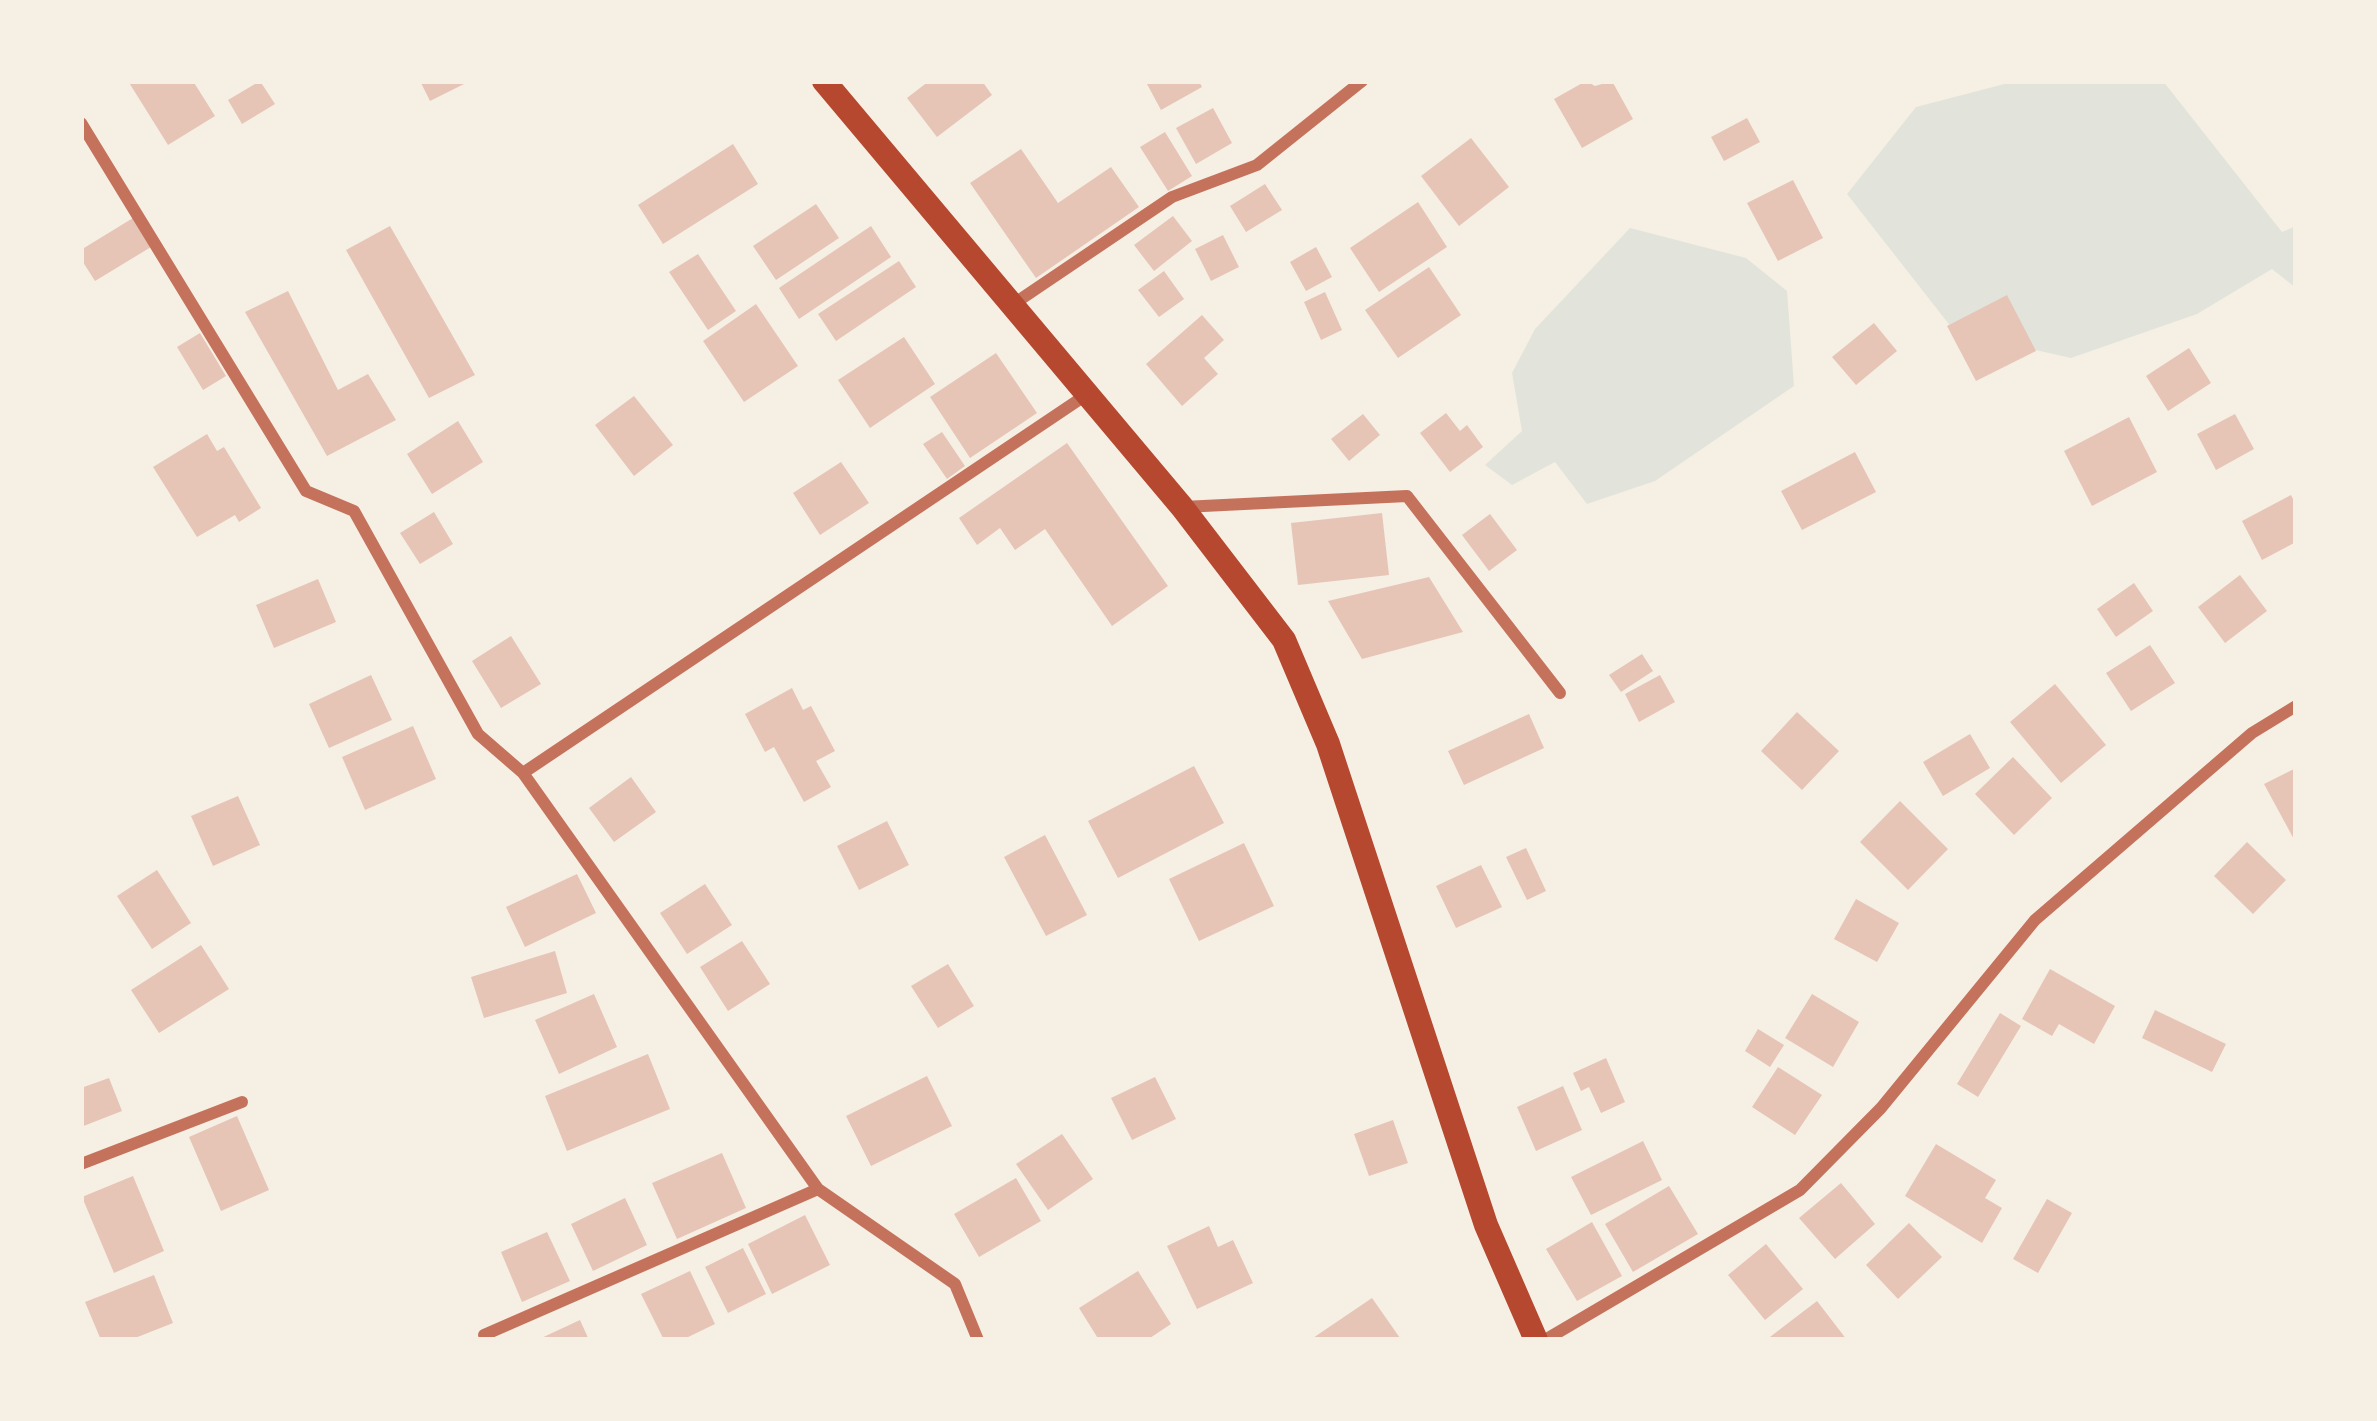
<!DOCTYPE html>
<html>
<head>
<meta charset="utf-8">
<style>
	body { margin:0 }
	#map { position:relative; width:2377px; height:1421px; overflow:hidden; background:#f6efe4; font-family:"PT Sans",sans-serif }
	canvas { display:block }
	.frame { position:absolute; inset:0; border:84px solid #f6efe4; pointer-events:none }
</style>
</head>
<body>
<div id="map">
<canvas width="2377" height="1421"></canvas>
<div class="frame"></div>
</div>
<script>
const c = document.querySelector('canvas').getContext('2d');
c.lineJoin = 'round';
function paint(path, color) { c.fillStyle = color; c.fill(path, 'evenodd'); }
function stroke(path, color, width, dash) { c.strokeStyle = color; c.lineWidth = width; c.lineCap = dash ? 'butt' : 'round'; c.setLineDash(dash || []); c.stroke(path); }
const green = new Path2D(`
	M2016,81H2163L2282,232L2296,226V288L2272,269L2197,314L2071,358L1955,332L1847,194L1916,107Z
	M1630,228L1746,258L1787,291L1794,386L1655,481L1587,504L1555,462L1512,485L1485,465L1522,431L1512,373L1535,329Z`);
const building = new Path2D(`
	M128,81H193L215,116L168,145Z
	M260,81L275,104L242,124L228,100Z
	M420,81H470L430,101Z
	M929,81H982L992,95L937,137L907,98Z
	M1153,81H1199L1202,87L1161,110L1147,84Z
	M1586,81L1595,86L1612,81L1633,119L1582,148L1554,99Z
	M1213,108L1232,143L1196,164L1176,128Z
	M1747,118L1760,142L1724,161L1711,137Z
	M1165,132L1192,176L1168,191L1140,147Z
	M1471,138L1509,187L1459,226L1421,176Z
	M733,144L758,184L663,244L638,205Z
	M1021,149L1058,203L1111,167L1139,207L1036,278L970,183Z
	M1793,180L1823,238L1778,261L1747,203Z
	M1265,184L1282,210L1246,232L1230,206Z
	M1418,202L1447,247L1379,292L1350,248Z
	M816,204L839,238L776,280L753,246Z
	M1173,216L1192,241L1154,271L1134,245Z
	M133,218L151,247L95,281L81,259V242L84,248Z
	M390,226L475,375L429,398L346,250Z
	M871,226L891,257L799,319L779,288Z
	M1223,235L1239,267L1211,281L1195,249Z
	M1316,247L1332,277L1306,291L1290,262Z
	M698,254L736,311L708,330L669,272Z
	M899,261L916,287L836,341L818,314Z
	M1429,267L1461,315L1398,358L1365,310Z
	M1164,271L1184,299L1159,317L1138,290Z
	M288,291L338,390L368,374L396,420L327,456L245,312Z
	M1325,292L1342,330L1321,340L1304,302Z
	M2007,295L2036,351L1976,381L1947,326Z
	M756,304L798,366L744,402L703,341Z
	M1202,315L1224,340L1204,358L1218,374L1182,406L1146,364Z
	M1874,323L1897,351L1856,385L1832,357Z
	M200,333L226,376L203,390L177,347Z
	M904,337L935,384L870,428L838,380Z
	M2189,348L2211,383L2168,411L2146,376Z
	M996,353L1037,413L970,458L930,397Z
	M634,396L673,445L634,476L595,425Z
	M1446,413L1460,431L1467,425L1483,447L1450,472L1420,433Z
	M1363,414L1380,435L1349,461L1331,439Z
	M2235,414L2254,449L2216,470L2197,434Z
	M2129,417L2157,472L2092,506L2064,451Z
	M458,421L483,462L432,494L407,454Z
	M942,432L965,466L947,479L923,444Z
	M207,434L217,451L224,447L261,508L239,522L235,515L197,537L153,467Z
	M1067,443L1168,586L1112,626L1045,529L1015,550L1000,528L977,545L959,518Z
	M1855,452L1876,492L1802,530L1781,491Z
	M841,462L869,503L820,535L793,493Z
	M2291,495L2296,505V542L2262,560L2242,521Z
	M434,512L453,544L420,564L400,533Z
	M1382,513L1389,575L1298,585L1291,523Z
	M1490,514L1517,550L1489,571L1462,535Z
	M2240,575L2267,611L2225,643L2198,607Z
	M1429,577L1463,632L1362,659L1328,601Z
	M318,579L336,622L274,648L256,605Z
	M2134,583L2153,611L2116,637L2097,609Z
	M511,636L541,684L501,708L472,661Z
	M2150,645L2175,683L2131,711L2106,673Z
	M1642,654L1653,671L1621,692L1609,675Z
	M371,675L392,720L329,748L309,704Z
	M1660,675L1675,702L1639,722L1625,694Z
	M2055,684L2106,745L2061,783L2010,722Z
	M792,688L803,710L811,706L835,751L816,761L831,787L804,802L774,747L765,752L745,714Z
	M1797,712L1839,751L1802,790L1761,751Z
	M1529,714L1544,748L1464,785L1448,751Z
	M413,726L436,779L365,810L342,757Z
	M1970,734L1990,768L1943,796L1923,762Z
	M2013,757L2052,798L2014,835L1975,794Z
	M1194,766L1224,823L1118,878L1088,821Z
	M2296,768V843L2264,784Z
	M631,777L656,812L614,842L589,808Z
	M238,796L260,845L213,866L191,816Z
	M1900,801L1948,849L1908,890L1860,842Z
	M887,821L909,865L859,890L837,846Z
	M1045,835L1087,915L1046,936L1004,857Z
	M2247,842L2286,880L2253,914L2214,876Z
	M1244,843L1274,906L1199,941L1169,879Z
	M1526,848L1546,891L1527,900L1506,857Z
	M1481,865L1502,907L1456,928L1436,886Z
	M157,870L191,923L152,949L117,896Z
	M577,874L596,913L525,947L506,907Z
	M705,884L732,925L687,954L660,913Z
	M1856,899L1899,923L1877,962L1834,939Z
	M742,941L770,984L728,1011L700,967Z
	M201,945L229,989L159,1033L131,990Z
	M555,951L567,993L484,1018L471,977Z
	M948,964L974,1006L938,1028L911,986Z
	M2050,969L2115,1006L2094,1044L2059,1024L2052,1036L2022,1019Z
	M594,994L617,1047L559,1074L535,1020Z
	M1812,994L1859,1022L1833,1067L1785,1038Z
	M2155,1010L2226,1044L2212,1072L2142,1038Z
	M2000,1013L2021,1026L1978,1097L1957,1084Z
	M1758,1029L1784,1045L1770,1067L1745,1051Z
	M648,1054L670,1109L567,1151L545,1096Z
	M1606,1058L1625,1102L1601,1113L1589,1087L1581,1091L1573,1073Z
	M1778,1067L1822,1095L1795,1135L1752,1107Z
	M927,1076L952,1126L871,1166L846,1116Z
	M1155,1077L1176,1119L1132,1140L1111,1098Z
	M109,1078L122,1111L81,1127V1088Z
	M1563,1086L1582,1130L1536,1151L1517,1107Z
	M237,1116L269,1190L221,1211L189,1137Z
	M1393,1120L1408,1163L1369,1176L1354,1134Z
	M1062,1134L1093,1179L1048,1210L1016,1164Z
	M1643,1141L1662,1180L1591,1215L1571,1177Z
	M1936,1144L1996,1180L1985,1198L2002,1208L1982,1243L1905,1196Z
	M722,1153L746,1208L677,1239L652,1183Z
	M133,1176L164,1251L114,1273L82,1197Z
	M1016,1178L1041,1221L979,1257L954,1214Z
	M1841,1183L1875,1224L1835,1259L1799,1218Z
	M1669,1186L1698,1234L1633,1272L1605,1224Z
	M625,1198L647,1245L593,1271L571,1224Z
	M2047,1199L2072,1213L2038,1273L2013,1259Z
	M805,1215L830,1265L772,1294L748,1244Z
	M1592,1222L1622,1276L1577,1301L1546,1249Z
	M1909,1223L1942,1257L1898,1299L1866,1265Z
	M1209,1226L1218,1247L1233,1240L1253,1283L1197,1309L1167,1246Z
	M547,1232L570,1281L522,1302L501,1252Z
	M1766,1244L1803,1289L1765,1320L1728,1275Z
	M743,1248L766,1294L728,1313L705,1267Z
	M690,1271L715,1324L682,1340H664L641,1294Z
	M1138,1271L1171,1324L1147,1340H1099L1079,1308Z
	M154,1275L173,1323L130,1340H101L85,1302Z
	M1372,1298L1400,1338L1310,1340Z
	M1817,1301L1847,1340H1766Z
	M580,1320L589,1340H537Z`);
const minor = new Path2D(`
	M81,123L306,491L354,511L478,734L523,773L1086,395
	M1012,305L1172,197L1257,165L1362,81
	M1183,507L1407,496L1560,693
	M523,773L818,1189L955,1284L978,1340
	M81,1164L242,1102
	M484,1335L818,1189
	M1545,1340L1800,1190L1881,1108L2035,920L2252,733L2296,706`);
const secondary = new Path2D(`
	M824,81L1182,507L1284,640L1328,744L1486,1225L1536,1340`);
paint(green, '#e2e4dc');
paint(building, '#e6c5b7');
stroke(minor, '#c5725c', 12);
stroke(secondary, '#b5482f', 24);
</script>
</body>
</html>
